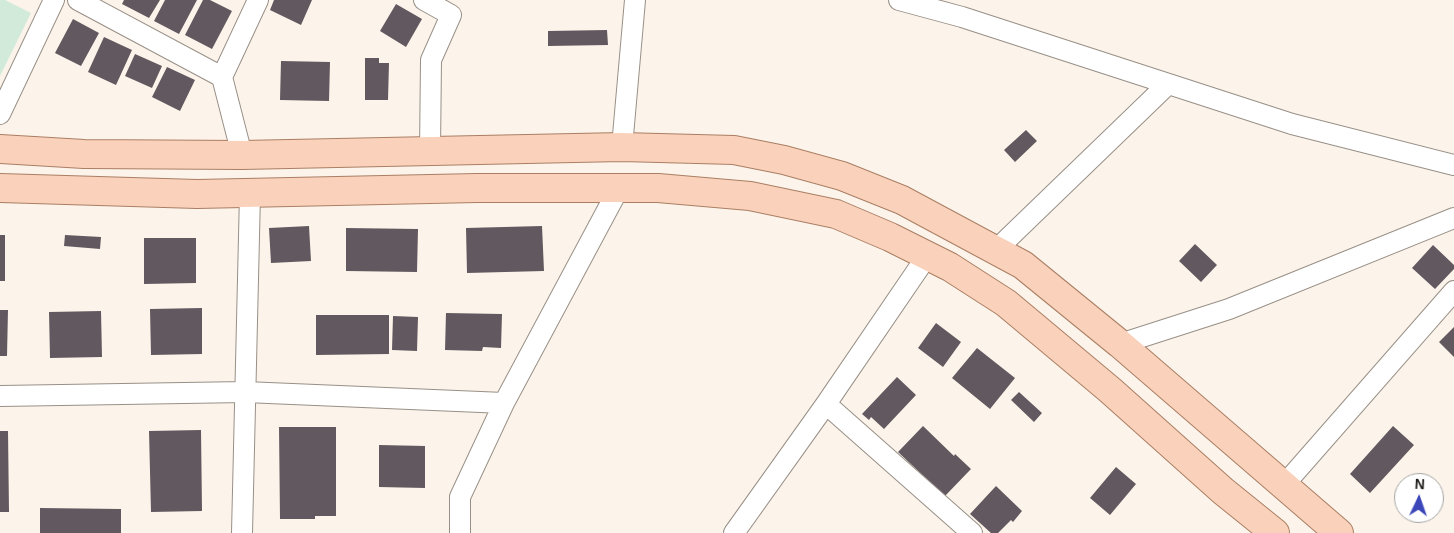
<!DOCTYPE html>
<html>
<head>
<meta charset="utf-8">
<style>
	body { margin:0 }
	#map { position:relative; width:1454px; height:533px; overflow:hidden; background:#fcf4ea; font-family:Helvetica,sans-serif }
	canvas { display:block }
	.north { position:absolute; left:1394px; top:473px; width:50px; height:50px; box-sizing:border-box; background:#fff; border:1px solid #a5a4a3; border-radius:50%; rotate:3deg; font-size:14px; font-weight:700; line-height:20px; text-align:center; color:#1e1b18 }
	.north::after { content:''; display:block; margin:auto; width:18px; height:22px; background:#3b46b9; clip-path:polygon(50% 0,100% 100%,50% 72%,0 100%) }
</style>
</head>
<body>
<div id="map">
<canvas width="1454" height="533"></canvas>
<div class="north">N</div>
</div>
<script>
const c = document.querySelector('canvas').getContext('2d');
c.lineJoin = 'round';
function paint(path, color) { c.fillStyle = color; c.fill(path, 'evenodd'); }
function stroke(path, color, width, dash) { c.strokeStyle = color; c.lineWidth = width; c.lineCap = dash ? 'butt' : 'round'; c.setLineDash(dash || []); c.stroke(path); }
const green = new Path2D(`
	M0,0H5L31,13L0,76Z`);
const building = new Path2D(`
	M124,0H160L149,18L122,4Z
	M165,0H197L179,34L154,21Z
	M203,0H210L232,11L212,49L185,35Z
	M274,0H312L301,25L270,10Z
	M396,4L422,19L406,47L380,31Z
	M73,19L99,33L81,66L55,53Z
	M607,30L608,45L548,46V31Z
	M104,37L132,50L116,85L88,72Z
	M135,54L162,66L152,88L125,76Z
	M365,58H379V63H389L388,100H365Z
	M281,61L330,62L329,101L280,100Z
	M167,67L195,80L180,111L152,97Z
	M1026,130L1037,141L1015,162L1004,150Z
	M309,226L311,261L271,263L269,228Z
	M542,226L544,271L467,273L466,228Z
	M346,228L418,229L417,272L346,271Z
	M0,235H5V281H0Z
	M65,235L101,237L100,249L64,246Z
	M144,238H196V283L144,284Z
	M1195,244L1217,265L1201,282L1179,261Z
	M1433,245L1454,265V269L1435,289L1412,268Z
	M202,308V354L151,355L150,309Z
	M0,310H8L7,356H0Z
	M101,311L102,357L50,358L49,312Z
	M446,313L502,314L501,348L483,347L482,351L445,350Z
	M316,315H389V354L316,355Z
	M393,316L418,317L417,351L392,350Z
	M936,323L961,342L943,367L918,348Z
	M1454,327V357L1439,342Z
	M977,348L1015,378L990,409L952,378Z
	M897,377L916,395L884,429L871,417L869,420L862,414Z
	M1019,392L1042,413L1034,422L1011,400Z
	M923,426L954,456L955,454L971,469L945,496L898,452Z
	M1393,426L1414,445L1370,493L1350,474Z
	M279,427H336V516H315V519H280Z
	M201,430L202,511L151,512L149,431Z
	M0,431H8L9,512H0Z
	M379,445L425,446V488L379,487Z
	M1116,467L1136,484L1110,515L1090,498Z
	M996,486L1022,511L1013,522L1011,520L998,533H991L970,514Z
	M40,508L121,509V533H40Z`);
const street = new Path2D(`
	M78,0L222,77L242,155
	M424,0L451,15L431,60L430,151
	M899,0L962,17L1292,124L1454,165
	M222,77L258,0
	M0,114L54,0
	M622,147L635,0
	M996,250L1168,84
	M1120,344L1229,309L1454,218
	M0,396L245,392L504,403
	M826,404L972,533
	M1284,485L1454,291
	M242,533L250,194
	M460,533V497L504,403L619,188
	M734,533L826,404L927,256`);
const primary = new Path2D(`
	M0,149L84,154L242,155L622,147L734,150L784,160L842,176L902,200L1023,265L1120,344L1339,533
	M0,188L197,194L477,188H658L750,196L836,214L890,237L950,267L1006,303L1110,390L1223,491L1275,533`);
paint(green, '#d2eada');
paint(building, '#62585f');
stroke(street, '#989087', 22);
stroke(primary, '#aa7e64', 30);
stroke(street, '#fff', 20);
stroke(primary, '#fad2bb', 28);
</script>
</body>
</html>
